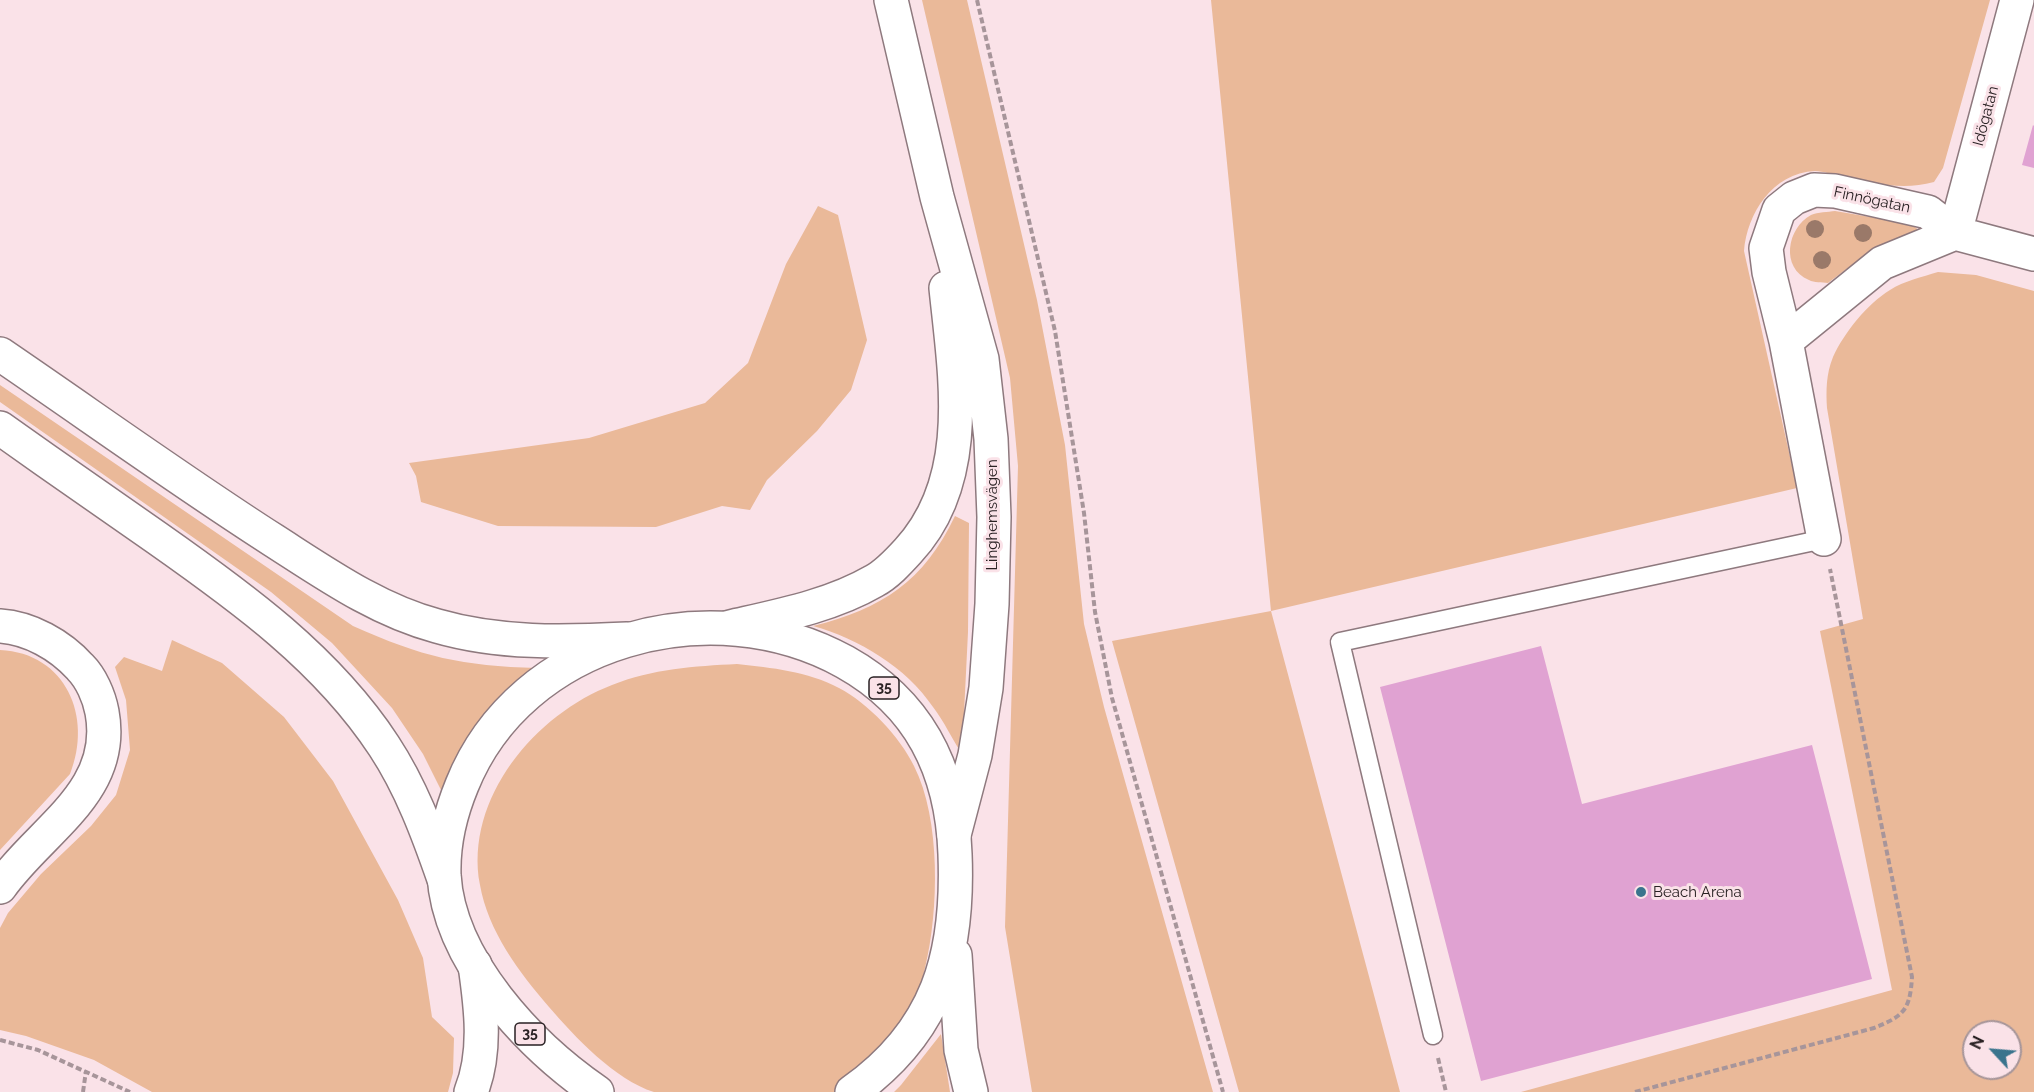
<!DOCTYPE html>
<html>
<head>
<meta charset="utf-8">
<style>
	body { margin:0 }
	#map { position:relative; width:2034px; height:1092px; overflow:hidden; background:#fae2e8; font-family:Raleway,sans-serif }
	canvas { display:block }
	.north { position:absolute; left:1962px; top:1020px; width:60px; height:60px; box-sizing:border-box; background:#fae2e8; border:2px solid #a69599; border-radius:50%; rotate:296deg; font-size:16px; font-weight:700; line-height:24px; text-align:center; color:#292123 }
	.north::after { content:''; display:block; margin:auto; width:21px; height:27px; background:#3a748d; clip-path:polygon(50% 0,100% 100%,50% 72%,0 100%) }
</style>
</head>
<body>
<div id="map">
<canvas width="2034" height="1092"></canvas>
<div class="north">N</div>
</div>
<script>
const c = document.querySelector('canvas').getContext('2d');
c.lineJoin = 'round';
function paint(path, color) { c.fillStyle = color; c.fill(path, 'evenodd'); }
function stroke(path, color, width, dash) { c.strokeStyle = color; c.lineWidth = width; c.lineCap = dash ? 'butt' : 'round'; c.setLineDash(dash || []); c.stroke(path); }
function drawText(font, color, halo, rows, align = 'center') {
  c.font = font + ' Raleway,sans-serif'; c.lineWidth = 6; c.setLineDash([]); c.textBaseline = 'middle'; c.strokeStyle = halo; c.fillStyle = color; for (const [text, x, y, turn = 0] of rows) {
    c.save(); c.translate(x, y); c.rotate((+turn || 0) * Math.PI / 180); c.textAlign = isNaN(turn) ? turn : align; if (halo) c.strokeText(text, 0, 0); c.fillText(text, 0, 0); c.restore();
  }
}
const green = new Path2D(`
	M922,0H967L1037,300L1065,445L1084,624L1104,707L1213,1092H1032L1005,927L1018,466L1010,378Z
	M1211,0H1990L1943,168L1934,182C1902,191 1874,183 1842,177C1834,175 1823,171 1815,171C1772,173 1747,214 1744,251L1797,488L1271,611L1400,1092H1239L1112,641L1271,611Z
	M818,206L838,215L867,340L851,390L817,431L767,480L750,510L722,506L656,527L498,526L421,502L416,476L409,463L589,438L705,403L748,363L786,264Z
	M1835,211L1911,224L1920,231L1916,237C1881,241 1856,262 1828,283C1822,282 1814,283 1809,280C1780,268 1787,228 1811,215C1818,212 1828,212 1835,211Z
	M1938,272L1976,275L2034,291V1092H1521L1892,990L1820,631L1863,619L1827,408C1826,391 1826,374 1833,357C1844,333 1867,304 1890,290C1904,281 1922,277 1938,272ZM1974,1032H2010V1068H1974Z
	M0,385L353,626C422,657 462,666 537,668C493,701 459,742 444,796L423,754L392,708L332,643L271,592L0,402Z
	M955,516L969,523L968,632L962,754C952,739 944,721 933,707C906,667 859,639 813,626C882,609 924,581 955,516Z
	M172,640L222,663L284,717L333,781L398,900L423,958L432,1017L454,1038L453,1073L448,1092H152L94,1060L26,1036L0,1030V928L8,913L41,874L91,826L116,795L130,750L126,700L115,667L124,657L162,671Z
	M0,650C66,653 93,717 70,774L0,850Z
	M737,664C772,668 807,671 839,688C868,703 900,737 914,766C941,819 939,911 925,968C920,992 907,1018 894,1039C882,1056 860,1072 845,1087L835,1092C791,1092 748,1092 704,1092C689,1092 668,1092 654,1092C615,1080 574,1036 549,1007C519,972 488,931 480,885C464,798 536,714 612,685C652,669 695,666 737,664Z
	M941,1034L950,1092H894L901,1085Z`);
const building = new Path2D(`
	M2033,125L2034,126V168L2022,165Z
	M1541,646L1582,804L1812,745L1872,979L1481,1081L1380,687Z`);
const path = new Path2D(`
	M977,0L1055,331L1084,513L1095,612L1112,698L1223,1092
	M0,1040L38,1050L130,1092
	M1438,1058L1446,1092
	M83,1092L86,1071
	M1635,1092L1874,1028C1904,1016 1910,1010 1912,977L1830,569`);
const service = new Path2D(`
	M1433,1035L1340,642L1824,539`);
const minor = new Path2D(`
	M1955,233L2017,0
	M1786,341L1882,263L1955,233
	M1824,539L1786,341L1769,272L1766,248L1779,210L1794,198L1814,190L1835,191L1928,212L1955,233L2034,254
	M0,626C30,628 60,645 80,667C91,678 99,696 102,712C117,792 40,830 0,887`);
const secondary = new Path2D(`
	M891,0L937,197L982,359L991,439L994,517L992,604L986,688L975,755L954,835
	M730,627C778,616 831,606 874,581C887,574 898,562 908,551C974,480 955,376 946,288
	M471,1092C487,1052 481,1007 475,965`);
const primary = new Path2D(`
	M955,955L961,1050L971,1092
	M597,1092C530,1046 449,961 444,875C443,843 450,814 462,785C521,638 712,588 845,662C920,704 952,770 955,854C959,955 938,1031 852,1092`);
const motorway = new Path2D(`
	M0,354C91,416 181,481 273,540C326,574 377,610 437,626C499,644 564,642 627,639
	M0,428C52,465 104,501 157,538C241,597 327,659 384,746C411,787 428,833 444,879`);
const trees = [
	[1815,229],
	[1863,233],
	[1822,260]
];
const markers = [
	[1641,892,6,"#3a748d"]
];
const shields = [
	[884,688,30],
	[530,1034,30]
];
const shieldNames = [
	["35",884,688],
	["35",530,1034]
];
const streetNames = [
	["Idögatan",1986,116,-75],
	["Finnögatan",1872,200,12],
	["Linghemsvägen",992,515,-90]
];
const poiNames = [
	["Beach Arena",1653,892]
];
paint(green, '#eab999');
paint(building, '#e0a2d2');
stroke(service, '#8e797e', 21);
stroke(minor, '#8e797e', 36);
stroke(secondary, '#8e797e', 36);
stroke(primary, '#8e797e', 36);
stroke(motorway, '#8e797e', 36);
stroke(path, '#a7959a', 4, [6, 3]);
stroke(service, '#fff', 18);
stroke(minor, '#fff', 33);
stroke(secondary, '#fff', 33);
stroke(primary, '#fff', 33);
stroke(motorway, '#fff', 33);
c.fillStyle = '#9a7969';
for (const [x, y] of trees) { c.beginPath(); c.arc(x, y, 9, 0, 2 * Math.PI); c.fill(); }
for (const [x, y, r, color] of markers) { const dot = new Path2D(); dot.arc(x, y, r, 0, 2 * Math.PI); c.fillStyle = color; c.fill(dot); stroke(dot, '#fae2e8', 2); }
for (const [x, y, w] of shields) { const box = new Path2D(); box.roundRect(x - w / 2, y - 11, w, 22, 4.5); c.fillStyle = '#fae2e8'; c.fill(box); stroke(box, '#292123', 1.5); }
drawText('bold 14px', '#292123', null, shieldNames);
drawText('15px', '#292123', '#fae2e8', streetNames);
drawText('15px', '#292123', '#fae2e8', poiNames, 'left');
</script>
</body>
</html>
